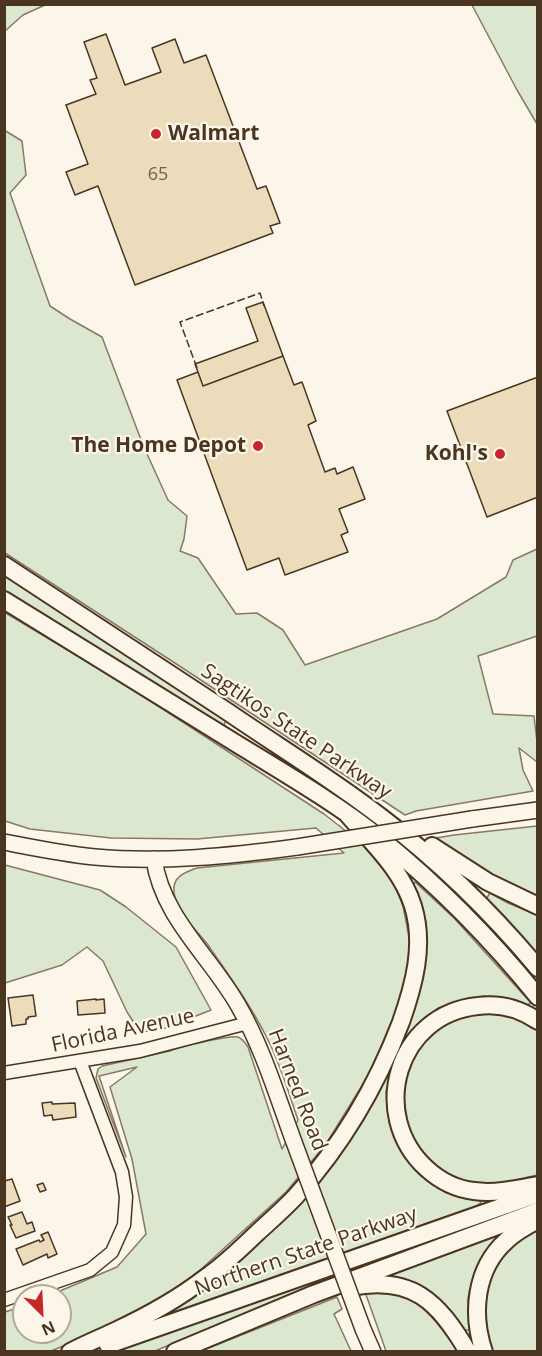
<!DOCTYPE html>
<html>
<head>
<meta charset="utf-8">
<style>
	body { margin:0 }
	#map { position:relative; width:542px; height:1356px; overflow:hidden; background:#fbf6e9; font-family:"Open Sans",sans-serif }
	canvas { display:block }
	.frame { position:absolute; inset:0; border:6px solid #4a3520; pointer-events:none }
	.north { position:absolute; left:12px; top:1284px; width:60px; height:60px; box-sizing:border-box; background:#fbf6e9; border:2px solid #b4a999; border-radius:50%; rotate:156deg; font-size:16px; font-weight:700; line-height:24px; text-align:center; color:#4a3520 }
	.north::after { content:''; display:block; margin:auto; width:21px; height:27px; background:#c62828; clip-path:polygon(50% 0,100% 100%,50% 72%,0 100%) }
</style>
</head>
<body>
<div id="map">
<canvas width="542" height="1356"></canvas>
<div class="frame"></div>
<div class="north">N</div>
</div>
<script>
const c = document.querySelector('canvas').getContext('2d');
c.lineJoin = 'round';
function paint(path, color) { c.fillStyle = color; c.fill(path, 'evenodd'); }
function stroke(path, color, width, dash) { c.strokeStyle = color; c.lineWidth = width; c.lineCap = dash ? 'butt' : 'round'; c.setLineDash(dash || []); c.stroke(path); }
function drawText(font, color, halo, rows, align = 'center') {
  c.font = font + ' "Open Sans",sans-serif'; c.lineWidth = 4.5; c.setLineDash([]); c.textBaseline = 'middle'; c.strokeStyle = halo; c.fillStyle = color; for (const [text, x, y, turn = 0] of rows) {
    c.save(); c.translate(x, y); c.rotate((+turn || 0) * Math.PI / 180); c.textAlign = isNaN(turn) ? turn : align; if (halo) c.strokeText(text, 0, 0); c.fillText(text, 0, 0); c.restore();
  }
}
const green = new Path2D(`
	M5,4H45V5L23,15L5,31Z
	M472,5H537V124L517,90Z
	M4,130L22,141L26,175L10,193L50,306L70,319L102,337L143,445L168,500L187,516L184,539L180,551L198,558L236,614L257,613L283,630L305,665L437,619L506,577L513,560L537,549V636L478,656L493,714L534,716L537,742V762L519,748L523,770L533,791L416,811L405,815L181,667L5,553Z
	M4,573L226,720L223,728L5,591Z
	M4,612L126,685L324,814L374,853L392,879L403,906L410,942L406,979L394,1017L368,1076L326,1144L286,1192L188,1281L120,1323L51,1351H5V1312L24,1306V1332H60V1296H48L117,1267L146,1234L132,1159L110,1087L137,1067L99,1076L126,1157L96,1078L98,1069L102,1066L170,1051C177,1047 231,1035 238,1037C243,1039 245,1043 248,1047L282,1149L298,1120C289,1094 280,1063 267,1038C251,1006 229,975 208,945C196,929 176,913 174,892C172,877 185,872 197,868L344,853L316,828L197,839L111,838L30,829L5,821Z
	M537,826V902L430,839L454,835Z
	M5,865L100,890L126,907L176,947L211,1010L163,1029L140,1032L127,1012L103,961L87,947L62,965L5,983Z
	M415,882L454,918L531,1003L524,1007L512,999L483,996L438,1008L415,1028L396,1057L386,1092L389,1122L399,1146L421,1176L447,1193L479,1199L481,1203L476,1206L168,1314L166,1310L336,1152L418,989L410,887Z
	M490,893L508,903L537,915V958L486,899Z
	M477,1012C498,1014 520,1014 537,1029V1175L503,1183L481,1184L463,1181L438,1169L419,1150L406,1127L401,1094L405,1065L423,1037L449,1019Z
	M513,1225L489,1247L475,1271L468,1298L470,1330H466L462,1332L410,1282L394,1277L391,1272Z
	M537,1227V1351H491L482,1299L495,1263L512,1242Z
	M312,1280L314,1284L155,1351L113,1352Z
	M364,1289L392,1290L415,1299L436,1316L459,1351H386Z
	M337,1297L342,1309L334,1314L351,1351H201Z`);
const building = new Path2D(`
	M106,34L125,85L161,72L152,48L175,39L184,63L206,55L257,189L266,186L280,223L270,226L273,233L135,285L98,186L75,195L66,172L88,164L66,105L96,94L90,80L97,78L84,42Z
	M263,302L283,356L203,386L195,364L258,341L246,308Z
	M283,356L294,385L302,382L316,421L308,425L325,472L335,468L337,474L353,467L365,499L339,509L348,532L341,535L348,552L285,575L279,558L247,570L177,380L198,372L203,386Z
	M538,377V497L487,517L447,411Z
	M33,995L36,1016L28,1017V1019H26V1024L12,1026L8,998Z
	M96,999V1000L104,999L105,1013L78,1015L77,1001Z
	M52,1102V1104L75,1103L76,1117L53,1120L52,1115L44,1116L42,1103Z
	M12,1179L20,1201L4,1207V1181Z
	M43,1183L46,1190L40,1192L37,1185Z
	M22,1212L27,1224L32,1222L35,1231L16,1238L10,1225H12L8,1217Z
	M48,1232L57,1254L48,1258L47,1254L23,1265L16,1249L39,1240L40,1242L44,1240L41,1235Z`);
const minor = new Path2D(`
	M4,1073L140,1051L248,1023
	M4,1300L90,1270L112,1252L124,1225L126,1197L122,1172L80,1061`);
const major = new Path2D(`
	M472,819L538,810
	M4,842C35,848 64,854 95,857C162,863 230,856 297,847
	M154,859C162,917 210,956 238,1005C263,1048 277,1096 294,1142
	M363,1329L373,1352`);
const highway = new Path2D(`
	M4,565C79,614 153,663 228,712C279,747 332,779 381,817C439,861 491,912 538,968
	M4,600C79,646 154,693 229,739C279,770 335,802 381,839C439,886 491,939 538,997
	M432,846L488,882L538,906
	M538,1021C519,1008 500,1003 478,1006C397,1014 368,1114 426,1168C439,1180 456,1189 474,1191C495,1194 517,1189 538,1185
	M351,1287C412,1275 438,1301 468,1352
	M108,1345L538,1194
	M70,1352C85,1344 100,1338 115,1331C147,1316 178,1299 205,1278C224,1265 240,1249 257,1233C270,1221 284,1209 296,1196C342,1145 377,1085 401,1022C414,985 425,945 413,906C402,870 372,843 348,815
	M175,1352L314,1294L538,1211
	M484,1352C471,1314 475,1269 506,1241C515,1232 526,1226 538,1220`);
const majorBridge = new Path2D(`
	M297,847L472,819
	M294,1142L363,1329`);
const fence = new Path2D(`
	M197,368L180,322L260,293L264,306`);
const markers = [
	[156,134,6,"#c62828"],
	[258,446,6,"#c62828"],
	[500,454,6,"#c62828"]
];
const numberNames = [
	["65",158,175]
];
const poiNames = [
	["Walmart",168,134,"left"],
	["The Home Depot",246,446],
	["Kohl's",488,454]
];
const streetNames = [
	["Sagtikos State Parkway",296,732,34],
	["Florida Avenue",123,1031,-12],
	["Harned Road",297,1090,69],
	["Northern State Parkway",306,1252,-19]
];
paint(green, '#dce7d0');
stroke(green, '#887966', 1.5);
paint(building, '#ecdcbc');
stroke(building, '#4a3520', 1.5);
stroke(minor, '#4a3520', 15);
stroke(major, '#4a3520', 18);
stroke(highway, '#4a3520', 20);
stroke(minor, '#fbf6e9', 12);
stroke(major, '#fbf6e9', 15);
stroke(highway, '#fbf6e9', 16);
stroke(majorBridge, '#4a3520', 18, []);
stroke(majorBridge, '#fbf6e9', 15);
stroke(fence, '#4a3520', 1.5, [8, 3]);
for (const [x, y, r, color] of markers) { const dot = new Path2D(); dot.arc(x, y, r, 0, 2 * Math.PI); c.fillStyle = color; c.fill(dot); stroke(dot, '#fbf6e9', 2); }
drawText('18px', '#725f47', null, numberNames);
drawText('bold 21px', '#4a3520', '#fbf6e9', poiNames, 'right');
drawText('21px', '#4a3520', '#fbf6e9', streetNames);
</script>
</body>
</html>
